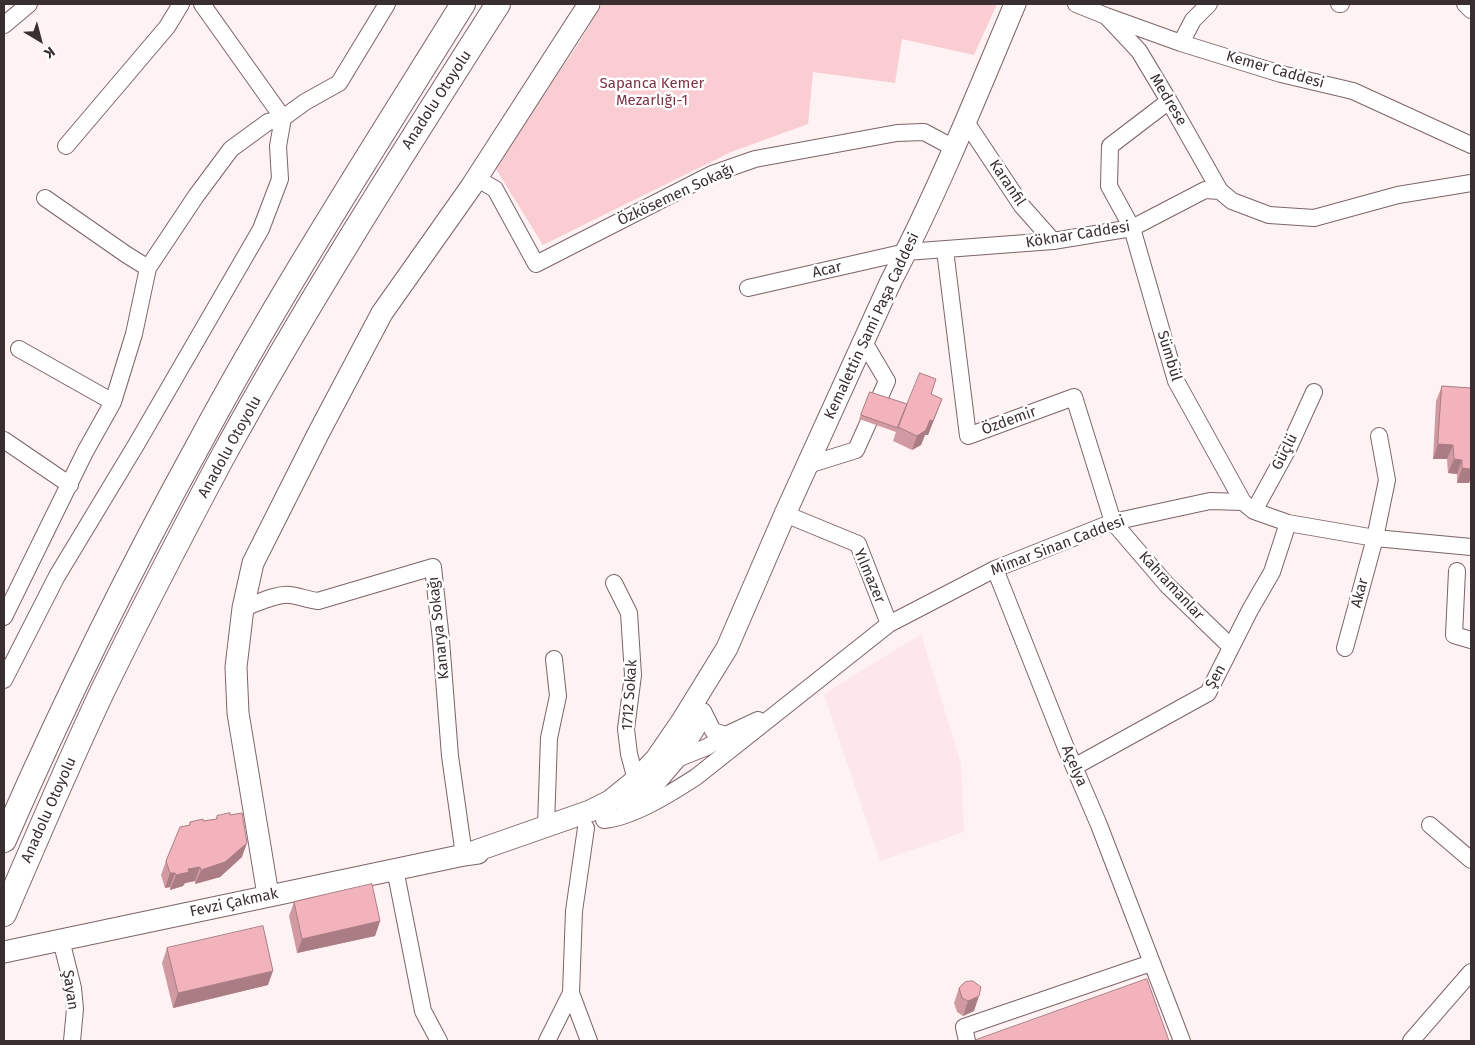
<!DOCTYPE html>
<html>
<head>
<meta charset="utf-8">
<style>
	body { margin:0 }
	#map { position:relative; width:1475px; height:1045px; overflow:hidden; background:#fef2f3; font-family:"Fira Sans",sans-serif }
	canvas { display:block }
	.frame { position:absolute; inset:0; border:5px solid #3a2f30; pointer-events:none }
	.north { position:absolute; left:15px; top:15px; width:50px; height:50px; -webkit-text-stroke:4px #fff; paint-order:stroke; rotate:143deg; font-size:14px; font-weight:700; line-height:20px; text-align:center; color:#3a2f30 }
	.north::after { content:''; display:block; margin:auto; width:18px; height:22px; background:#3a2f30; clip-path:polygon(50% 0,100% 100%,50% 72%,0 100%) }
</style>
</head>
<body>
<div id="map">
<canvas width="1475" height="1045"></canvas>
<div class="frame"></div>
<div class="north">K</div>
</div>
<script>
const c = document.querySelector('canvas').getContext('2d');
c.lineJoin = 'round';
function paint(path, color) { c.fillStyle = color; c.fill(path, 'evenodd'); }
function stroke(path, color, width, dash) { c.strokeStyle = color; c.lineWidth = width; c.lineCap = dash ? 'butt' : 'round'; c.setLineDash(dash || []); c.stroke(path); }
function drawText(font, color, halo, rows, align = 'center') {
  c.font = font + ' "Fira Sans",sans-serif'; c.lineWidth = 5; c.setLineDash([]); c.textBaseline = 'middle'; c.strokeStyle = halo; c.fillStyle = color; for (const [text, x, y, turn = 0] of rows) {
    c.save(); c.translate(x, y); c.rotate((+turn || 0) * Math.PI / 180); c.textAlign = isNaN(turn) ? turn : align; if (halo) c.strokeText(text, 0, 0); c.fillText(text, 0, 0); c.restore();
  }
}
const built = new Path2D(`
	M921,634L961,763L964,832L880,861L824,694Z`);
const green = new Path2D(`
	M602,4H997L974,55L902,39L895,83L813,72L808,124L731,152L543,245L494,166L577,46Z`);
const minor = new Path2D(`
	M1076,4L1106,16L1181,43L1281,74L1353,91L1471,145
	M1339,4H1341
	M1465,4L1471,10
	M1108,18L1139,51L1169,101L1220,191
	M4,25L29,4
	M1181,43L1193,20L1209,4
	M1169,101L1110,146L1109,186L1132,228L1176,381L1243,502
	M966,122L1022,206L1053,241
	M66,146L167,27L181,4
	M476,178L495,189L536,264L712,174L755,159L897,133L924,132L954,148
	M45,198L127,255L148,268
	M945,250L968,436L1074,397L1113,522L1167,585L1231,647
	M748,288L906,252L1053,241L1132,228L1205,190L1220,191L1232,201L1269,215L1314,218L1398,195L1471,183
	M19,349L113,402
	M4,440L70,485
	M808,465L856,450L887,381L864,342
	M1254,511L1289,447L1314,392
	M785,514L858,544L889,624
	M995,569L1066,748L1099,825L1182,1041
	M1457,571L1454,635L1471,640
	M614,583L629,613L633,675L626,729L629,754L636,780
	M243,608C256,604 277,593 290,595C299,596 308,600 318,601L433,567L441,640L450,756L464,855
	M4,617L85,452L113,402L134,334L148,268L196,196L231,149L268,122L283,118L202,4
	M1345,648L1375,538L1387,480L1379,436
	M4,680L57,576L136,445L261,229L280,179L278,146L283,118L305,102L339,83L387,4
	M703,711L713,731L726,735L758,720
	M672,761L707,747L726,735
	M1074,767L1208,693L1250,610L1272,572L1288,523
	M604,820C634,817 671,793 696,777L889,624L995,569L1113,522L1210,501L1243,502L1254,511L1288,523L1375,538L1471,547
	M1430,825L1471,860
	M546,826L549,738L558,696L554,659
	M395,869L423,1011L439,1041
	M61,940L73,988L75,1009L72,1041
	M571,993L589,1041
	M547,1041L571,993L574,911L586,828
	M967,1041L964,1027L1151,963
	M1411,1041L1471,972`);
const major = new Path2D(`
	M627,805L651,787L674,760L695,727
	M464,855L590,811L610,801L636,780L656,759L682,721L727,648L785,514L891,281C938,191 976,97 1015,4
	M268,895L238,713L236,667L243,608L253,563L318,434L382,313L471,187L589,4
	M4,952L464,855L478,853`);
const highway = new Path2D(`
	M4,840C63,705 128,573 199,444C280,293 373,149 463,4
	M4,914C36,839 68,764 103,690C141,612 181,535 222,458C307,303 403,153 498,4`);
const wall = new Path2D(`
	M1442,386L1471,388V477L1469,483H1457V474L1448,473L1447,459H1433L1436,401Z
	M870,392L907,404L931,394L942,399L928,435H925L921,445L912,450L893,441L896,432L859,419Z
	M230,815L242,857L220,877L195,884V881L185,883L183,886L170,890V887L165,888L161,875L166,861L189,825L190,822L203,821L216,819L217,816Z
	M294,902L380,921L375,936L297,953L289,916Z
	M167,948L268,985L173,1008L162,963Z
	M965,982L974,1011L963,1016L957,1012L954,1003L959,988Z`);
const shadedWall = new Path2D(`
	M942,399L928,435H925L921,445L912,450L917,436L930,420Z
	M1438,444L1453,445L1447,459H1433Z
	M1454,459L1462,460L1457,474L1448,473Z
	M1462,468H1471V477L1469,483H1457Z
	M247,843L242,857L220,877L195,884L201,870Z
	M200,867L195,881L185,883L183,886L170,890L176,875L188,869Z
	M170,873H175L170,887L165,888Z
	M380,921L375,936L297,953L302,939Z
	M273,971L268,985L173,1008L178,993Z
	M979,996L974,1011L963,1016L968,1001Z`);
const building = new Path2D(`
	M920,373L936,379L931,394L942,399L933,421L930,420L926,430L917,436L898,427Z
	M1442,386L1471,388V469L1462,468V460L1454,459L1453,445L1438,444Z
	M870,392L907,404L898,428L861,415Z
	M230,813V815L242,813L247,843L225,862L201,870L200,867L188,869L189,872L176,875L175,873H170L166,861L180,827L190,825V822L203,819V821L217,819V816Z
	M372,884L380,921L302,939L294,902Z
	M263,926L273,971L178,993L167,948Z
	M1147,979L1169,1041H977L976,1040Z
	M973,981L981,987L979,996L968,1001L962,998L959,988L965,982Z`);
const streetNames = [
	["Kemer Caddesi",1275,70,16],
	["Anadolu Otoyolu",437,100,-57],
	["Medrese",1168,100,59],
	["Karanfil",1007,183,56],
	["Özkösemen Sokağı",676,195,-25],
	["Köknar Caddesi",1078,235,-9],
	["Acar",827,270,-13],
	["Kemalettin Sami Paşa Caddesi",872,326,-65],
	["Sümbül",1169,356,73],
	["Özdemir",1009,421,-20],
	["Anadolu Otoyolu",230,447,-61],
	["Güçlü",1285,452,-63],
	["Mimar Sinan Caddesi",1058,546,-21],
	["Yılmazer",869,576,67],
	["Kahramanlar",1171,586,47],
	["Akar",1360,593,-75],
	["Kanarya Sokağı",439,628,-96],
	["Şen",1216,677,-61],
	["1712 Sokak",630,695,-86],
	["Açelya",1074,766,67],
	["Anadolu Otoyolu",49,810,-66],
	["Fevzi Çakmak",234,903,-12],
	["Şayan",70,990,82]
];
const parkNames = [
	["Sapanca Kemer",652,84],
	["Mezarlığı-1",652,101]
];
paint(built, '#fee7ea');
paint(green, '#facdd3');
stroke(minor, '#7c6467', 18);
stroke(major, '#7c6467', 23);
stroke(highway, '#7c6467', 26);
stroke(minor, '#fff', 16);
stroke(major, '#fff', 21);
stroke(highway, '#fff', 24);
paint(wall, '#d19aa3');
paint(shadedWall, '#aa7d84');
paint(building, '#f3b3bd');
stroke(building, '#aa7d84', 1);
drawText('15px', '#3a2f30', '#fff', streetNames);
drawText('15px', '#7f3445', '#fff', parkNames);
</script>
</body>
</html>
